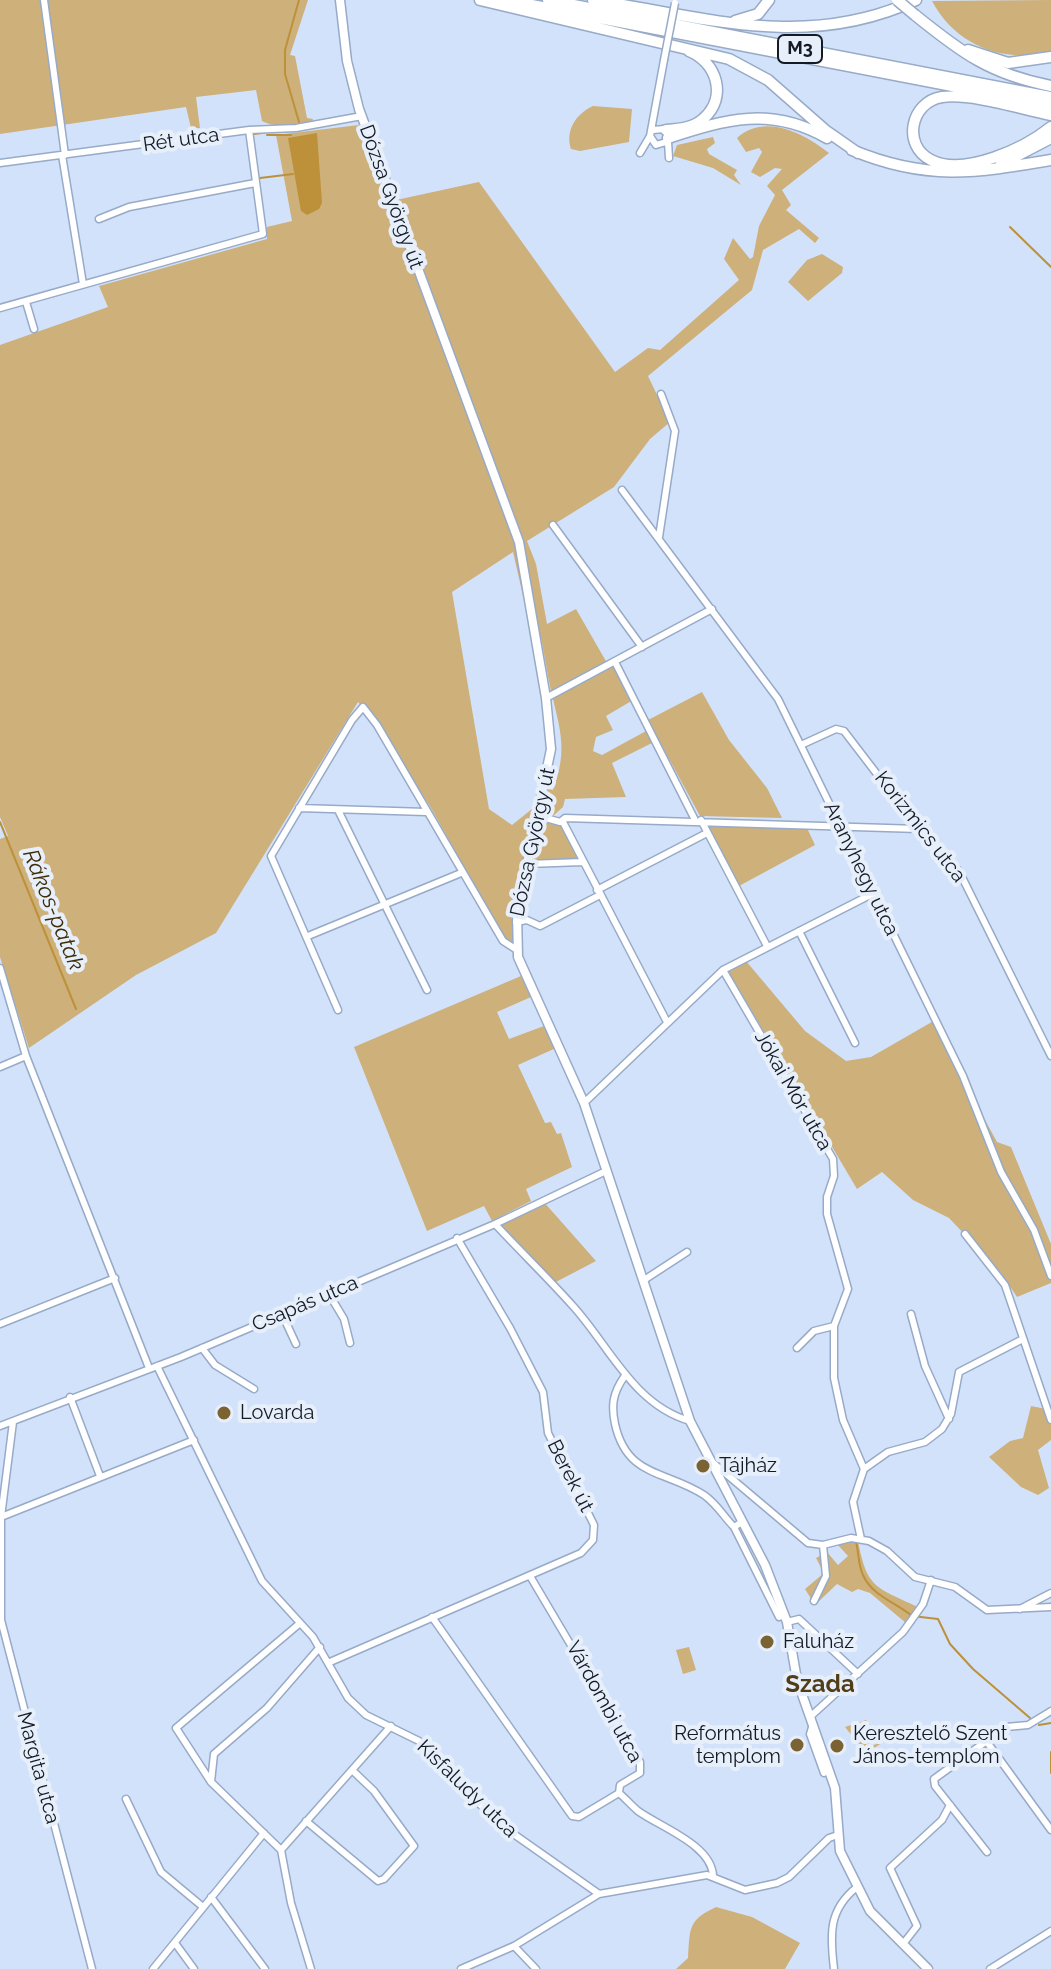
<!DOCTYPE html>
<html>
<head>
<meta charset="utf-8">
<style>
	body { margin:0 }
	canvas { display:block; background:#d2e2fb }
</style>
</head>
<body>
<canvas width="1051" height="1969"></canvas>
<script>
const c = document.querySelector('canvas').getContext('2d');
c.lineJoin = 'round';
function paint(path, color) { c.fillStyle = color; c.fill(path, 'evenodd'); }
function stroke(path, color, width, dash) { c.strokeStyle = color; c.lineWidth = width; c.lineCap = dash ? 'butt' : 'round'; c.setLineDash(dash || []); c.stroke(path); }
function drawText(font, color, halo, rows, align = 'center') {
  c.font = font + ' Raleway,sans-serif'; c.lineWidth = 8; c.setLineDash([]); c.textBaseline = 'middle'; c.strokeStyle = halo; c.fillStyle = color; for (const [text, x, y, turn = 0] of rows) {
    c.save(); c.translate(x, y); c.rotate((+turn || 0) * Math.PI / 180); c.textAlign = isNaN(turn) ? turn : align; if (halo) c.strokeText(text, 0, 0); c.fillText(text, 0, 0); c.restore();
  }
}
const green = new Path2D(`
	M0,0H308L290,55L295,56L307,118L313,119L311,124C295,126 275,128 262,121L256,90L196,97L200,128H191L186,107L0,134Z
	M1051,0V51C1004,64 956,46 932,1Z
	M593,106L632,109L629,142L580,151L571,149C565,130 576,114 593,106Z
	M359,125L387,202L479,182L615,372L648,348L660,350L739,280L724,259L733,238L750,259L753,257L759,226L775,195L767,186L782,169L775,168L760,177L751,172L762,152L759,148L746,152L737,138C765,113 803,133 829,153L782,190L791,205L786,210L819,238L815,243L799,229L763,250L752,290L648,376L670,422L650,439L614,487L527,541L536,564L547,624L576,609L607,663L617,668L633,700L606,716L613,730L596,737L593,751L602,755L648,730L654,742L612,763L626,797L565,799L563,807L553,816L544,815L548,789L553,790C569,748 559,727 550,686C545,661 542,636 534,612L527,613L513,552L452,592L489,809L512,825L537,805L518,890L512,943L504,938L431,808L378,725L358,702L216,933L136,975L29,1048L0,957V839L8,836L0,817V345L108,307L99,286L267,239V227L292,221L276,135Z
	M713,137L715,143L707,149L709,154L737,170L734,175L741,185L713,168L673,156L677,145Z
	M822,254L843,267L842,273L808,301L788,282L807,260Z
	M702,692L729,740L767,788L782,818L700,816L648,720Z
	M545,820L562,826L578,860L531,861L539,825Z
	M705,826L807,828L815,845L739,886Z
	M746,961L805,1031L846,1061L871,1057L937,1019L963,1080L997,1142L1011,1147L1051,1244V1283L1017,1297L1001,1273L949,1218L913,1200L882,1172L857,1189L728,971Z
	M521,976L531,997L497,1012L509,1039L544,1026L556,1048L518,1065L545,1123L551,1122L557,1134L561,1133L572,1167L526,1189L531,1201L492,1221L484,1206L427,1231L354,1047Z
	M543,1201L596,1261L554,1283L497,1225Z
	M1031,1406L1051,1410V1440L1038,1450L1049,1488L1038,1495L1021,1487L989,1457L1010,1441L1023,1438Z
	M858,1541C867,1589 876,1587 918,1607L906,1623L870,1593L858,1589L852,1592L837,1584L815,1605L805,1589L824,1573L816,1558L827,1552L838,1565L848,1556L837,1544Z
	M689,1647L696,1670L683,1674L676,1650Z
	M866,1720L881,1737L868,1747L885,1741L866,1753L845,1727Z
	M716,1907L752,1917L800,1943L785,1969H676L688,1958C690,1928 688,1920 716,1907Z`);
const water = new Path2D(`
	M317,133L322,203L319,209L307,215L301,211L288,138Z`);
const stream = new Path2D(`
	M299,122L285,74V50L299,0
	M253,134L262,133
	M267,135H291
	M260,178L293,174
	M1010,227L1051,267
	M0,822L76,1009
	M856,1542C859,1553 858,1565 863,1575C872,1596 897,1603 912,1616L938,1619L950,1644L973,1669L1030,1718
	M1039,1725L1051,1723
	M1051,1752V1773`);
const minor = new Path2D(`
	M44,0L65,155
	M653,130L664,129L668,136L666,142L656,145L650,136L664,60
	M668,142L669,158
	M640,153L650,136
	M62,155L83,284
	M0,163L249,130L296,128L362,116
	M99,219L129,207L255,183
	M26,302L34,329
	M0,308L263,234L249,130
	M622,490L778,699L963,1076L1001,1172L1034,1230L1051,1276
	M553,525L642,647
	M659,537L675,431L661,394
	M615,662L695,820
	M546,698L712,609
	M801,745L836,729L844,731L919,829L959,871L1051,1056
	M299,808L426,812
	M338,810L427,990
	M539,816L560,822L565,818L919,829
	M701,820L767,946
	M563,822L667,1022
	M527,864L583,862
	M597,890L705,834
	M516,922L527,920L540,926L600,895
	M799,931L855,1043
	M308,936L461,873
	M0,968L26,1056L149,1368
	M723,970L833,1159L834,1176L827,1197V1214L848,1289L834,1326V1378L843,1420L864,1469L853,1502L861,1539
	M338,1010L271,856L352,720L363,707L377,725L503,941L517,950
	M0,1067L26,1056
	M584,1103L723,970L872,894
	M495,1224C520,1251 547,1277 572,1305C609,1345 633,1405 690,1421
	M965,1234L1005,1285L1051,1420
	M644,1280L687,1252
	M329,1294L344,1319L350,1343
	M282,1314L296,1344
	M911,1314L925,1366L949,1419
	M0,1324L115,1278
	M202,1348L215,1365L254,1389
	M797,1348L814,1331L834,1326
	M157,1366L262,1581L313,1637L348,1698L366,1715L419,1741L498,1823L599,1894
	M624,1377C613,1393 611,1405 615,1424C627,1478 666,1470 704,1495C717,1504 724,1517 734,1527L742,1522
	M70,1397L100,1476
	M13,1422L1,1517V1620L92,1969
	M0,1426L181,1357L495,1224L606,1171
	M712,1462L808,1543L823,1545L851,1538L869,1541L887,1551L915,1577L955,1587L987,1610L1051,1607
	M864,1469L888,1452L925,1442L942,1429L951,1414L959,1372L1021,1340
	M1,1517L194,1440
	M734,1527L779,1617L784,1615
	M530,1576L640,1762V1773L620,1785L619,1793
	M814,1601L826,1576L823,1545
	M1020,1609L1051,1593
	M432,1617L572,1816L579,1817L619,1793
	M787,1622L799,1619L858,1674
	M299,1624L176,1728L211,1782L281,1850L291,1903L311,1969
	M330,1662L581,1553L593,1540L594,1525L548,1433L543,1392L510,1328L457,1238
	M811,1716L903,1632L923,1604L931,1580
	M813,1724L810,1734L824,1773
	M987,1742L1051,1830
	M211,1782L214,1754L267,1708L320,1647
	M619,1793C625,1798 631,1805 638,1811C660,1827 712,1845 713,1876
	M126,1799L161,1872L203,1907
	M306,1821L378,1881L384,1879L414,1846L374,1791L352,1770
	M281,1850L391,1726
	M987,1852L935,1786L934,1779L1006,1727L1028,1725L1051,1711
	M211,1897L265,1969
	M175,1943L194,1969
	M903,1944L917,1926L890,1868L942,1820L950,1805
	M514,1946L536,1969
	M153,1969L264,1833
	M461,1969L514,1946L599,1894L707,1875L745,1890L777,1883L789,1877L829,1838L838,1835
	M834,1969C830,1935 828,1910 857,1887
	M990,1969L1051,1931`);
const major = new Path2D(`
	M340,0L347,61L359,109L519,542L546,698L551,749L517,912L518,957L584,1103L690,1421L765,1565L787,1622L797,1680L835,1788L840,1851L870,1911L928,1969`);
const highway = new Path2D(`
	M480,0L729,59L768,80L825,130L858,153
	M506,0L1051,105
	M548,0L1051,97
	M593,0C705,17 806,51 916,0
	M915,15C962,53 990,74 1051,86
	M735,21L758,14L769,0
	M968,50L1008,63L1051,57
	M1051,115C1021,109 972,93 942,97C910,102 902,146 931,160C964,177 1025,148 1051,127
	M666,130C679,129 693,128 703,119C728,98 717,62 689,51
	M668,138C726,119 771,106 827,138
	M852,150C926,181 975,173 1051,160
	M1001,164L1051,138`);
const minorBridge = new Path2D(`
	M664,60L675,3`);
const highwayBridge = new Path2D(`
	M897,0L915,15`);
const markers = [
	[224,1413,8,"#7a6232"],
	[703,1466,8,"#7a6232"],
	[767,1642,8,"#7a6232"],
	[797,1745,8,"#7a6232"],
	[837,1746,8,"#7a6232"]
];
const shields = [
	[800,49,44]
];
const shieldNames = [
	["M3",800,49]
];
const streetNames = [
	["Rét utca",181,140,-8],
	["Dózsa György út",391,197,70],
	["Korizmics utca",920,827,52],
	["Dózsa György út",533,842,-78],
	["Aranyhegy utca",861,869,64],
	["Jókai Mór utca",793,1091,60],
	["Csapás utca",305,1304,-23],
	["Berek út",570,1476,63],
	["Várdombi utca",604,1702,61],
	["Margita utca",38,1768,75],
	["Kisfaludy utca",467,1789,44]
];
const poiNames = [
	["Lovarda",240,1413],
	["Tájház",719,1466],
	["Faluház",783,1642],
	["Református",781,1734,"right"],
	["templom",781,1757,"right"],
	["Keresztelő Szent",853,1734],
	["János-templom",853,1757]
];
const waterNames = [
	["Rákos-patak",53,910,68]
];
const quarterNames = [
	["Szada",820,1685]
];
paint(green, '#ceb07a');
paint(water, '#bc913a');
stroke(stream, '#bc913a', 2);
stroke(minor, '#97aac7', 9);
stroke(major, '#97aac7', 11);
stroke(highway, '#97aac7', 13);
stroke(minor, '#fff', 6);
stroke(major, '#fff', 8);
stroke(highway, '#fff', 10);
stroke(minorBridge, '#97aac7', 9, []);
stroke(highwayBridge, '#97aac7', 13, []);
stroke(minorBridge, '#fff', 6);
stroke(highwayBridge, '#fff', 10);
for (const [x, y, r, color] of markers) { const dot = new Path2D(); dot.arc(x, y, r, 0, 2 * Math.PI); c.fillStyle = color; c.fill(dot); stroke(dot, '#e7effb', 3); }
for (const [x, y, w] of shields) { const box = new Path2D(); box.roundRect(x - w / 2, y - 14, w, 28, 6); c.fillStyle = '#e7effb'; c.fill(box); stroke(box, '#141b26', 2); }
drawText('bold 18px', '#141b26', null, shieldNames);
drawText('20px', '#141b26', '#e7effb', streetNames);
drawText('20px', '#141b26', '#e7effb', poiNames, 'left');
drawText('italic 22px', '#3e2c06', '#e7effb', waterNames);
drawText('bold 24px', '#513e18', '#e7effb', quarterNames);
</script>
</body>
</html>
